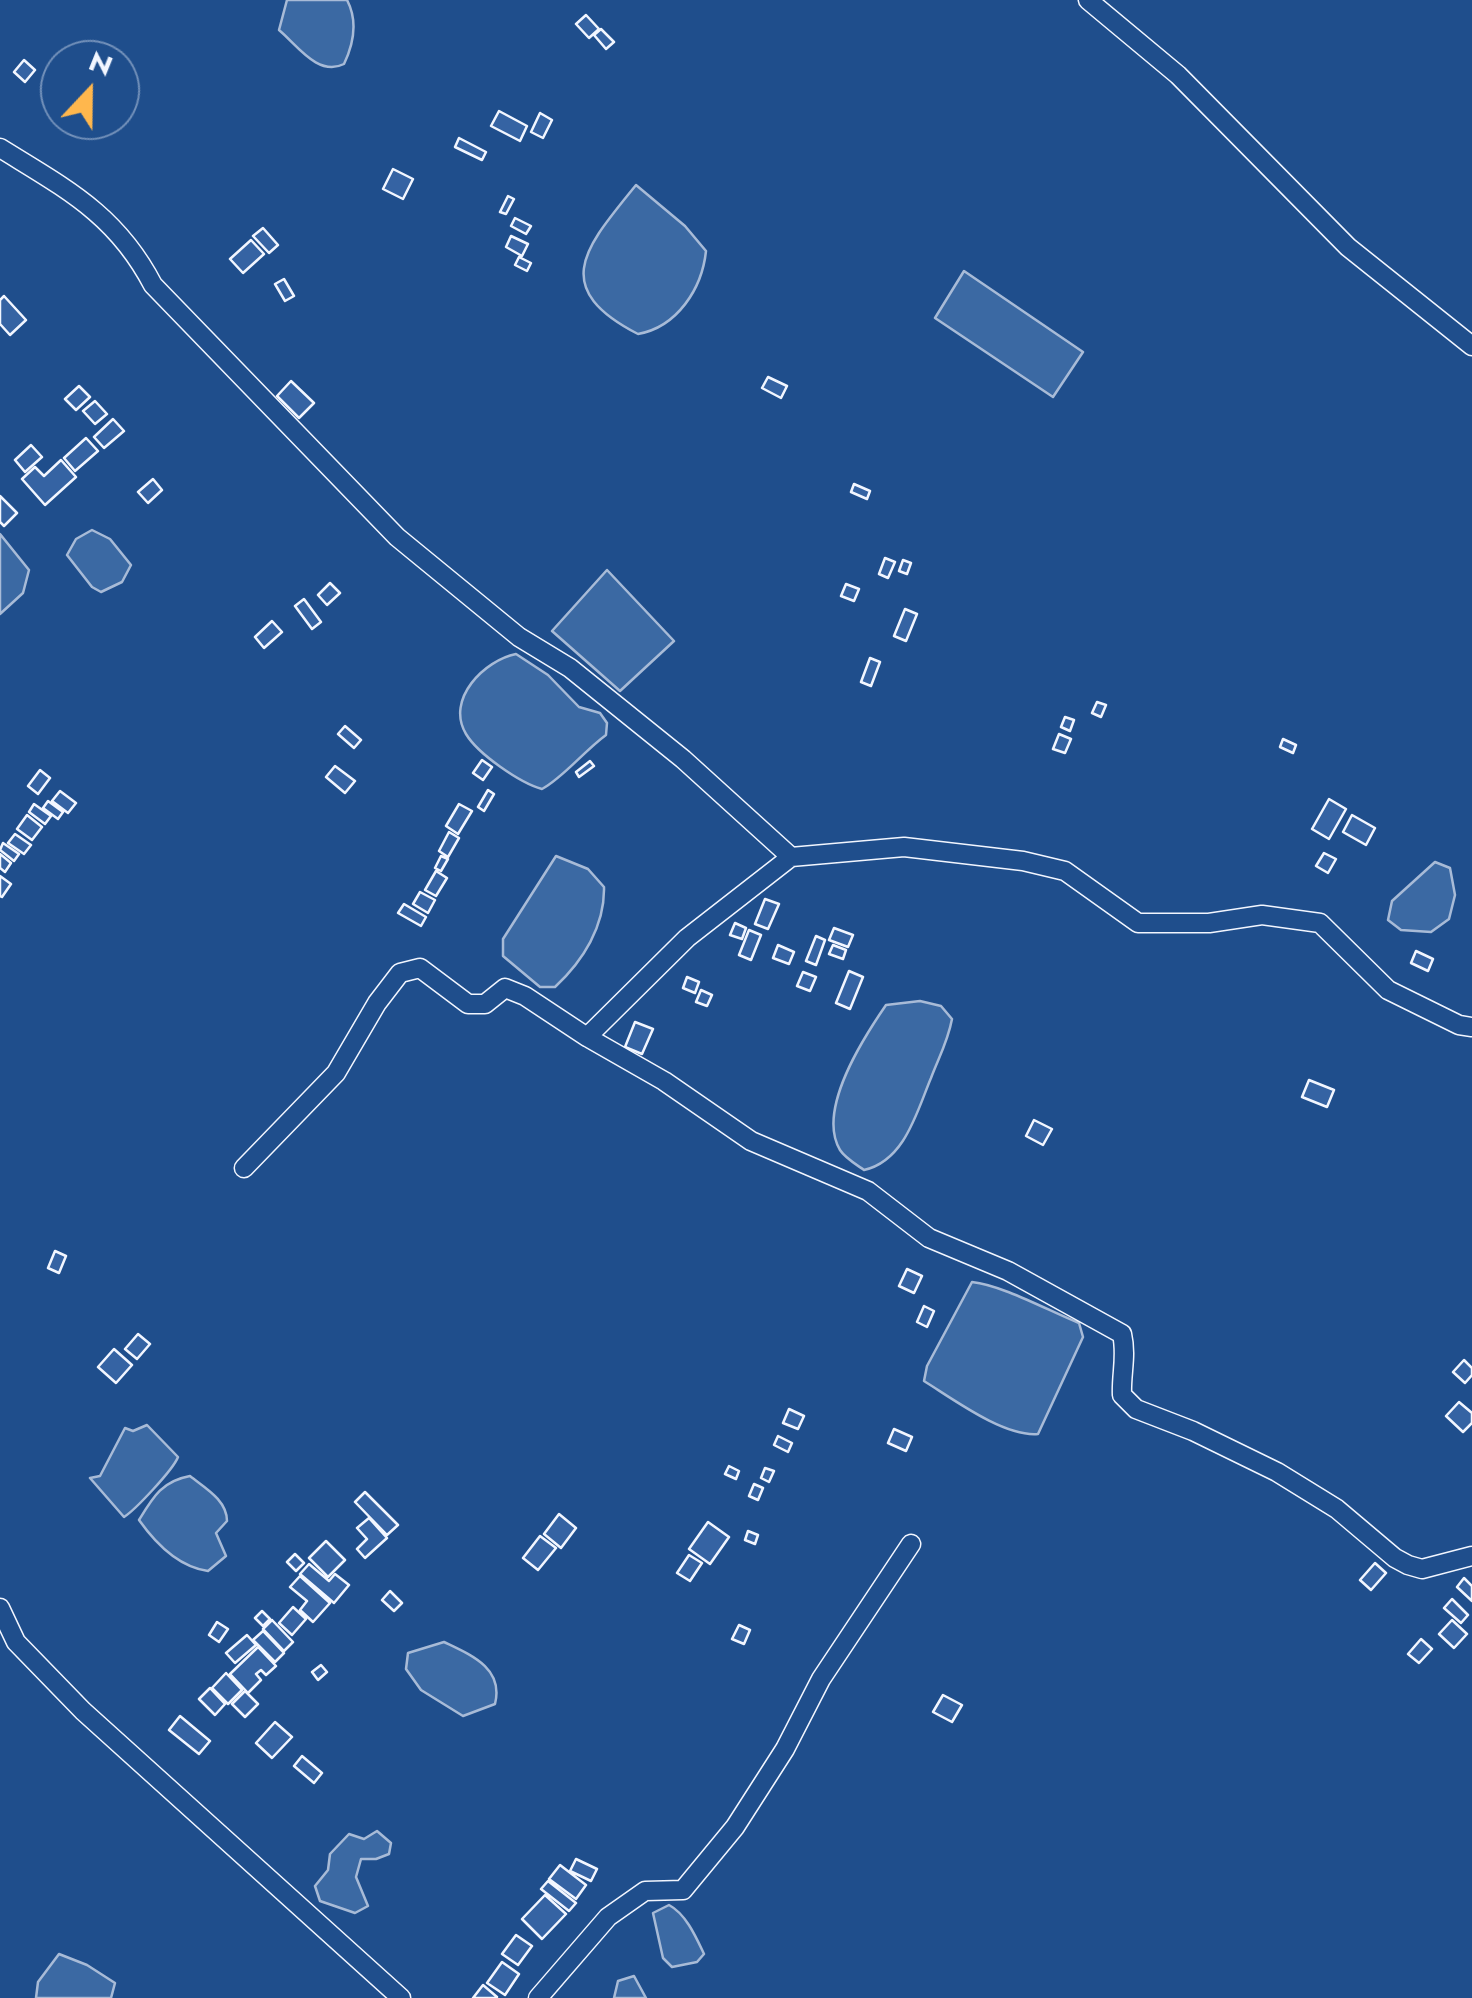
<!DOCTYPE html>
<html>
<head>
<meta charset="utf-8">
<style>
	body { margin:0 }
	#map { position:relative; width:1472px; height:1998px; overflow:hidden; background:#1f4e8c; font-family:Jost,sans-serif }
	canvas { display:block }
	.north { position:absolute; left:40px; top:40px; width:100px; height:100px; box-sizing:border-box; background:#1f4e8c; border:2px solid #7391ba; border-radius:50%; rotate:22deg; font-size:28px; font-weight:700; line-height:40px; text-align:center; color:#f2f6ff }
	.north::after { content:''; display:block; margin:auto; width:35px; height:45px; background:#ffb74d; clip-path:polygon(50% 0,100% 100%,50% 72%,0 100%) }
</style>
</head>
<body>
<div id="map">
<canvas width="1472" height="1998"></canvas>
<div class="north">N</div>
</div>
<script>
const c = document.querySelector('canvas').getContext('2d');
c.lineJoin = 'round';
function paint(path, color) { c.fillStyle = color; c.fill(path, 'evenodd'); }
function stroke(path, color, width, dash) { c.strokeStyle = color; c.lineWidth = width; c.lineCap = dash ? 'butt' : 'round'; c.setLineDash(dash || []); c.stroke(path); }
const water = new Path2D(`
	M287,0H347C358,21 354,43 344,64C318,77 297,45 279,30Z
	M636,185L685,226L706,251C702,289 677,327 638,334C547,287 587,246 636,185Z
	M964,271L1083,352L1053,397L935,318Z
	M92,530L110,539L131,565L122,582L101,592L92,587L67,555L76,539Z
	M0,534L29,570L23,593L0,614Z
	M607,570L674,641L620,691L552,631Z
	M516,654L548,675L579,707L600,713L607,723L606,735C584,751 563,778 542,789C520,783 478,754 466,734C445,699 485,660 516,654Z
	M556,856L588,869L604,887C605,926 583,961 555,987H540L503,956V939Z
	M1435,862L1450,868L1455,895L1449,919L1431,932L1401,930L1388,920L1392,901Z
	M920,1001L941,1006L952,1019C948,1041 939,1057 931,1078C917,1111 905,1161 864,1170C857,1165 845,1158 840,1150C816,1110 864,1037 886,1005Z
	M972,1282C1002,1285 1049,1311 1079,1323L1083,1337L1038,1434C1004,1437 953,1399 924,1381L927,1366Z
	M147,1425L178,1457C173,1470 135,1510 124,1517L90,1478L100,1476L125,1428L133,1431Z
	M190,1476C205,1488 227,1500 227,1521L216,1533L226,1556L208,1571C179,1567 156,1544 139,1520C153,1497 162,1481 190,1476Z
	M444,1642C471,1655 504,1668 495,1704L463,1716L421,1690L406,1669L408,1653Z
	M377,1831L391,1843L389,1854L376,1859H361L356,1877L368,1906L355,1913L320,1901L315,1886L328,1870L330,1854L349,1834L364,1839Z
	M669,1905C686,1914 696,1937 704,1954L697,1962L672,1967L663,1958L653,1913Z
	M59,1954L87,1965L115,1983L111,1998H36L38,1982Z
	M634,1976L646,1998H614L618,1981Z`);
const building = new Path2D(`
	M586,15L599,29L589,38L576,24Z
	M601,29L614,42L606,49L594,35Z
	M59,54L66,60H60V76L49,66Z
	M24,60L35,70L25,82L14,72Z
	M499,111L527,126L520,141L491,126Z
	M540,113L552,120L543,138L531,132Z
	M459,138L486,152L482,160L455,147Z
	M393,169L413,179L403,199L383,189Z
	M508,196L514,199L506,214L500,212Z
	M515,218L531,226L526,234L511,226Z
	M263,228L278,245L269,253L253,236Z
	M511,236L528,244L522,256L506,247Z
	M251,240L264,254L243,273L230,259Z
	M519,257L531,263L527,271L515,265Z
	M284,279L294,296L285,301L275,284Z
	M4,296L26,320L10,335L0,324V300Z
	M768,377L787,386L781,398L762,388Z
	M291,381L314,403L299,418L277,396Z
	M79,386L90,397L76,410L65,399Z
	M95,401L107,414L95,424L83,411Z
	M113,419L124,431L104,448L94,437Z
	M86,438L98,451L75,471L64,458Z
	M31,445L42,457L25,472L15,460Z
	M61,460L76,477L45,505L22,479L35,467L44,476Z
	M153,479L162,490L148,503L138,492Z
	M854,484L870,491L867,499L851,492Z
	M0,496L17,513L4,526L0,522Z
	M885,558L895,562L888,578L879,574Z
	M903,560L911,563L907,574L899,571Z
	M330,583L340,593L327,605L318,595Z
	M846,584L859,589L854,601L841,596Z
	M304,599L321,622L312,629L295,606Z
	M905,609L917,614L906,641L894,636Z
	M272,621L282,632L264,648L255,637Z
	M870,658L880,662L871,686L861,682Z
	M1097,702L1106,705L1101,717L1092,713Z
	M1065,717L1074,720L1070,731L1061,727Z
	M345,726L361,740L354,748L338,734Z
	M1059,734L1071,739L1065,753L1053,749Z
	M1283,739L1296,745L1293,753L1280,747Z
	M482,760L492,767L483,780L473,773Z
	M590,761L594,766L579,777L576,772Z
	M335,766L355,781L345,793L326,777Z
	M40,770L50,778L38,794L28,786Z
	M488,790L494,794L484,811L478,807Z
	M60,791L76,803L68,813L52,801Z
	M1329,799L1346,809L1329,839L1312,829Z
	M48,801L63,812L58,819L43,808Z
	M34,804L51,816L45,824L29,812Z
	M459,804L472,811L458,834L446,826Z
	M27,815L42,827L32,840L17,829Z
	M1352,815L1375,828L1366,845L1343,832Z
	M449,832L459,838L448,857L439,851Z
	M15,834L31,845L24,854L8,843Z
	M3,843L19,854L14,861L0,850Z
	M1324,853L1336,859L1328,873L1316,866Z
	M0,854L11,863L5,872L0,868Z
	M441,856L448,859L441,871L435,868Z
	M436,871L447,878L436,896L425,890Z
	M0,876L11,884L2,897L0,896Z
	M420,892L435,900L428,913L413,904Z
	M765,899L779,904L768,929L755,924Z
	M404,904L426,917L421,926L398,913Z
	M735,923L746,928L742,939L730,935Z
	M834,928L853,935L848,947L829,940Z
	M749,930L761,935L751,960L739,955Z
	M816,936L825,940L816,965L806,961Z
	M778,945L794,952L789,964L773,958Z
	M833,945L846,950L843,959L829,954Z
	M1416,951L1433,959L1428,971L1411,963Z
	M849,971L863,977L850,1009L836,1003Z
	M803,972L816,977L810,991L797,986Z
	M687,977L699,982L695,993L683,988Z
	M701,990L712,995L707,1006L696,1002Z
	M635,1022L653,1029L642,1054L625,1047Z
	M1309,1080L1334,1090L1327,1107L1302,1097Z
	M1034,1120L1052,1129L1043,1145L1026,1136Z
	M55,1251L66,1256L59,1273L48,1268Z
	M907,1269L922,1276L914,1293L899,1286Z
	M924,1306L934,1311L927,1327L917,1322Z
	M138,1334L150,1344L137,1359L125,1349Z
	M114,1349L132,1365L116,1383L98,1367Z
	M1464,1360L1472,1368V1375L1465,1383L1453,1372Z
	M1459,1402L1472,1413V1423L1463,1432L1446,1416Z
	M789,1409L804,1416L798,1429L783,1423Z
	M894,1429L912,1437L906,1451L888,1443Z
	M778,1436L792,1443L788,1452L774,1445Z
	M729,1466L739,1471L736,1479L725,1474Z
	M765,1468L774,1471L769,1482L761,1478Z
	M754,1484L763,1488L758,1500L749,1496Z
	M365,1492L398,1525L387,1535L355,1502Z
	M559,1514L576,1528L561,1548L544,1534Z
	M369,1518L387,1538L365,1558L357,1549L367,1539L357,1528Z
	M708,1522L729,1537L710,1564L689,1549Z
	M748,1531L758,1535L755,1544L745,1540Z
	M540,1536L556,1548L538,1570L523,1558Z
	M326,1541L345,1560L328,1577L309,1558Z
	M295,1554L304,1563L296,1571L287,1562Z
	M689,1555L702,1563L690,1581L677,1573Z
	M1375,1563L1386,1573L1371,1590L1360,1580Z
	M309,1564L329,1581L335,1574L349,1585L334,1603L300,1574Z
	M300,1576L330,1603L313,1622L300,1610L307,1601L290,1587Z
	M1464,1578L1472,1586V1601L1457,1587Z
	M390,1591L402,1603L394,1611L382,1600Z
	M1452,1599L1468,1615L1461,1623L1444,1608Z
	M293,1607L306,1619L292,1635L279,1623Z
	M262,1611L270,1619L263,1626L255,1618Z
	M272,1620L293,1642L284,1651L263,1629Z
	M1452,1620L1467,1634L1454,1648L1439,1634Z
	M217,1622L228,1629L219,1642L209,1635Z
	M739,1625L750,1630L744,1644L732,1639Z
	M263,1631L284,1653L275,1662L253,1640Z
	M247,1635L256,1645L235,1663L226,1653Z
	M1421,1639L1432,1649L1419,1663L1408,1654Z
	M258,1647L276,1666L266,1675L261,1670L256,1674L261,1680L248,1693L230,1674Z
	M321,1665L327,1672L318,1680L312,1672Z
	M226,1673L242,1690L228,1704L212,1688Z
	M210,1688L225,1704L215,1715L199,1699Z
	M245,1691L258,1704L245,1717L232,1704Z
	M943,1695L962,1705L952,1722L933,1712Z
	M180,1716L210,1741L199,1754L169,1730Z
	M275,1722L292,1737L272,1758L256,1743Z
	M302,1756L322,1773L314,1783L294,1766Z
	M576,1859L597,1869L591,1881L570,1871Z
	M560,1865L586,1885L576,1899L549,1879Z
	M548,1881L576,1903L569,1911L541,1889Z
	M545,1895L566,1914L542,1939L522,1919Z
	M516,1935L532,1946L518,1965L502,1954Z
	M502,1962L519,1974L505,1995L487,1983Z
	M483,1985L497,1997L496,1998H473Z`);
const minor = new Path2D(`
	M1088,0L1178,75L1348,247L1472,346
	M0,148C66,189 116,214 153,285L397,537L519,637L570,668L683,759L791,857
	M587,1037L687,938L791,857L904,847L1023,861L1065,871L1138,923H1209L1262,915L1320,923L1388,990L1459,1025L1472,1027
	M244,1168L336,1073L377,1003L400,973L420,968L468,1004H485L505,988L525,996L587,1037L664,1081L751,1141L868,1191L929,1238L1008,1271L1122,1334C1127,1356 1121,1374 1122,1395L1136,1409L1193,1431L1277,1472L1337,1509L1395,1558L1408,1565L1422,1569L1472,1556
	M0,1608L16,1642L83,1711L401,1998
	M538,1998L608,1917L645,1891L683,1890L735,1827L785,1749L821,1679L911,1544`);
paint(water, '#3b69a3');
stroke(water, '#a8bbd7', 2.5);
paint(building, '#3563a3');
stroke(building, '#f2f6ff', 2.5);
stroke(minor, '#f2f6ff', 21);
stroke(minor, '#1f4e8c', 18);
</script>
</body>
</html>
